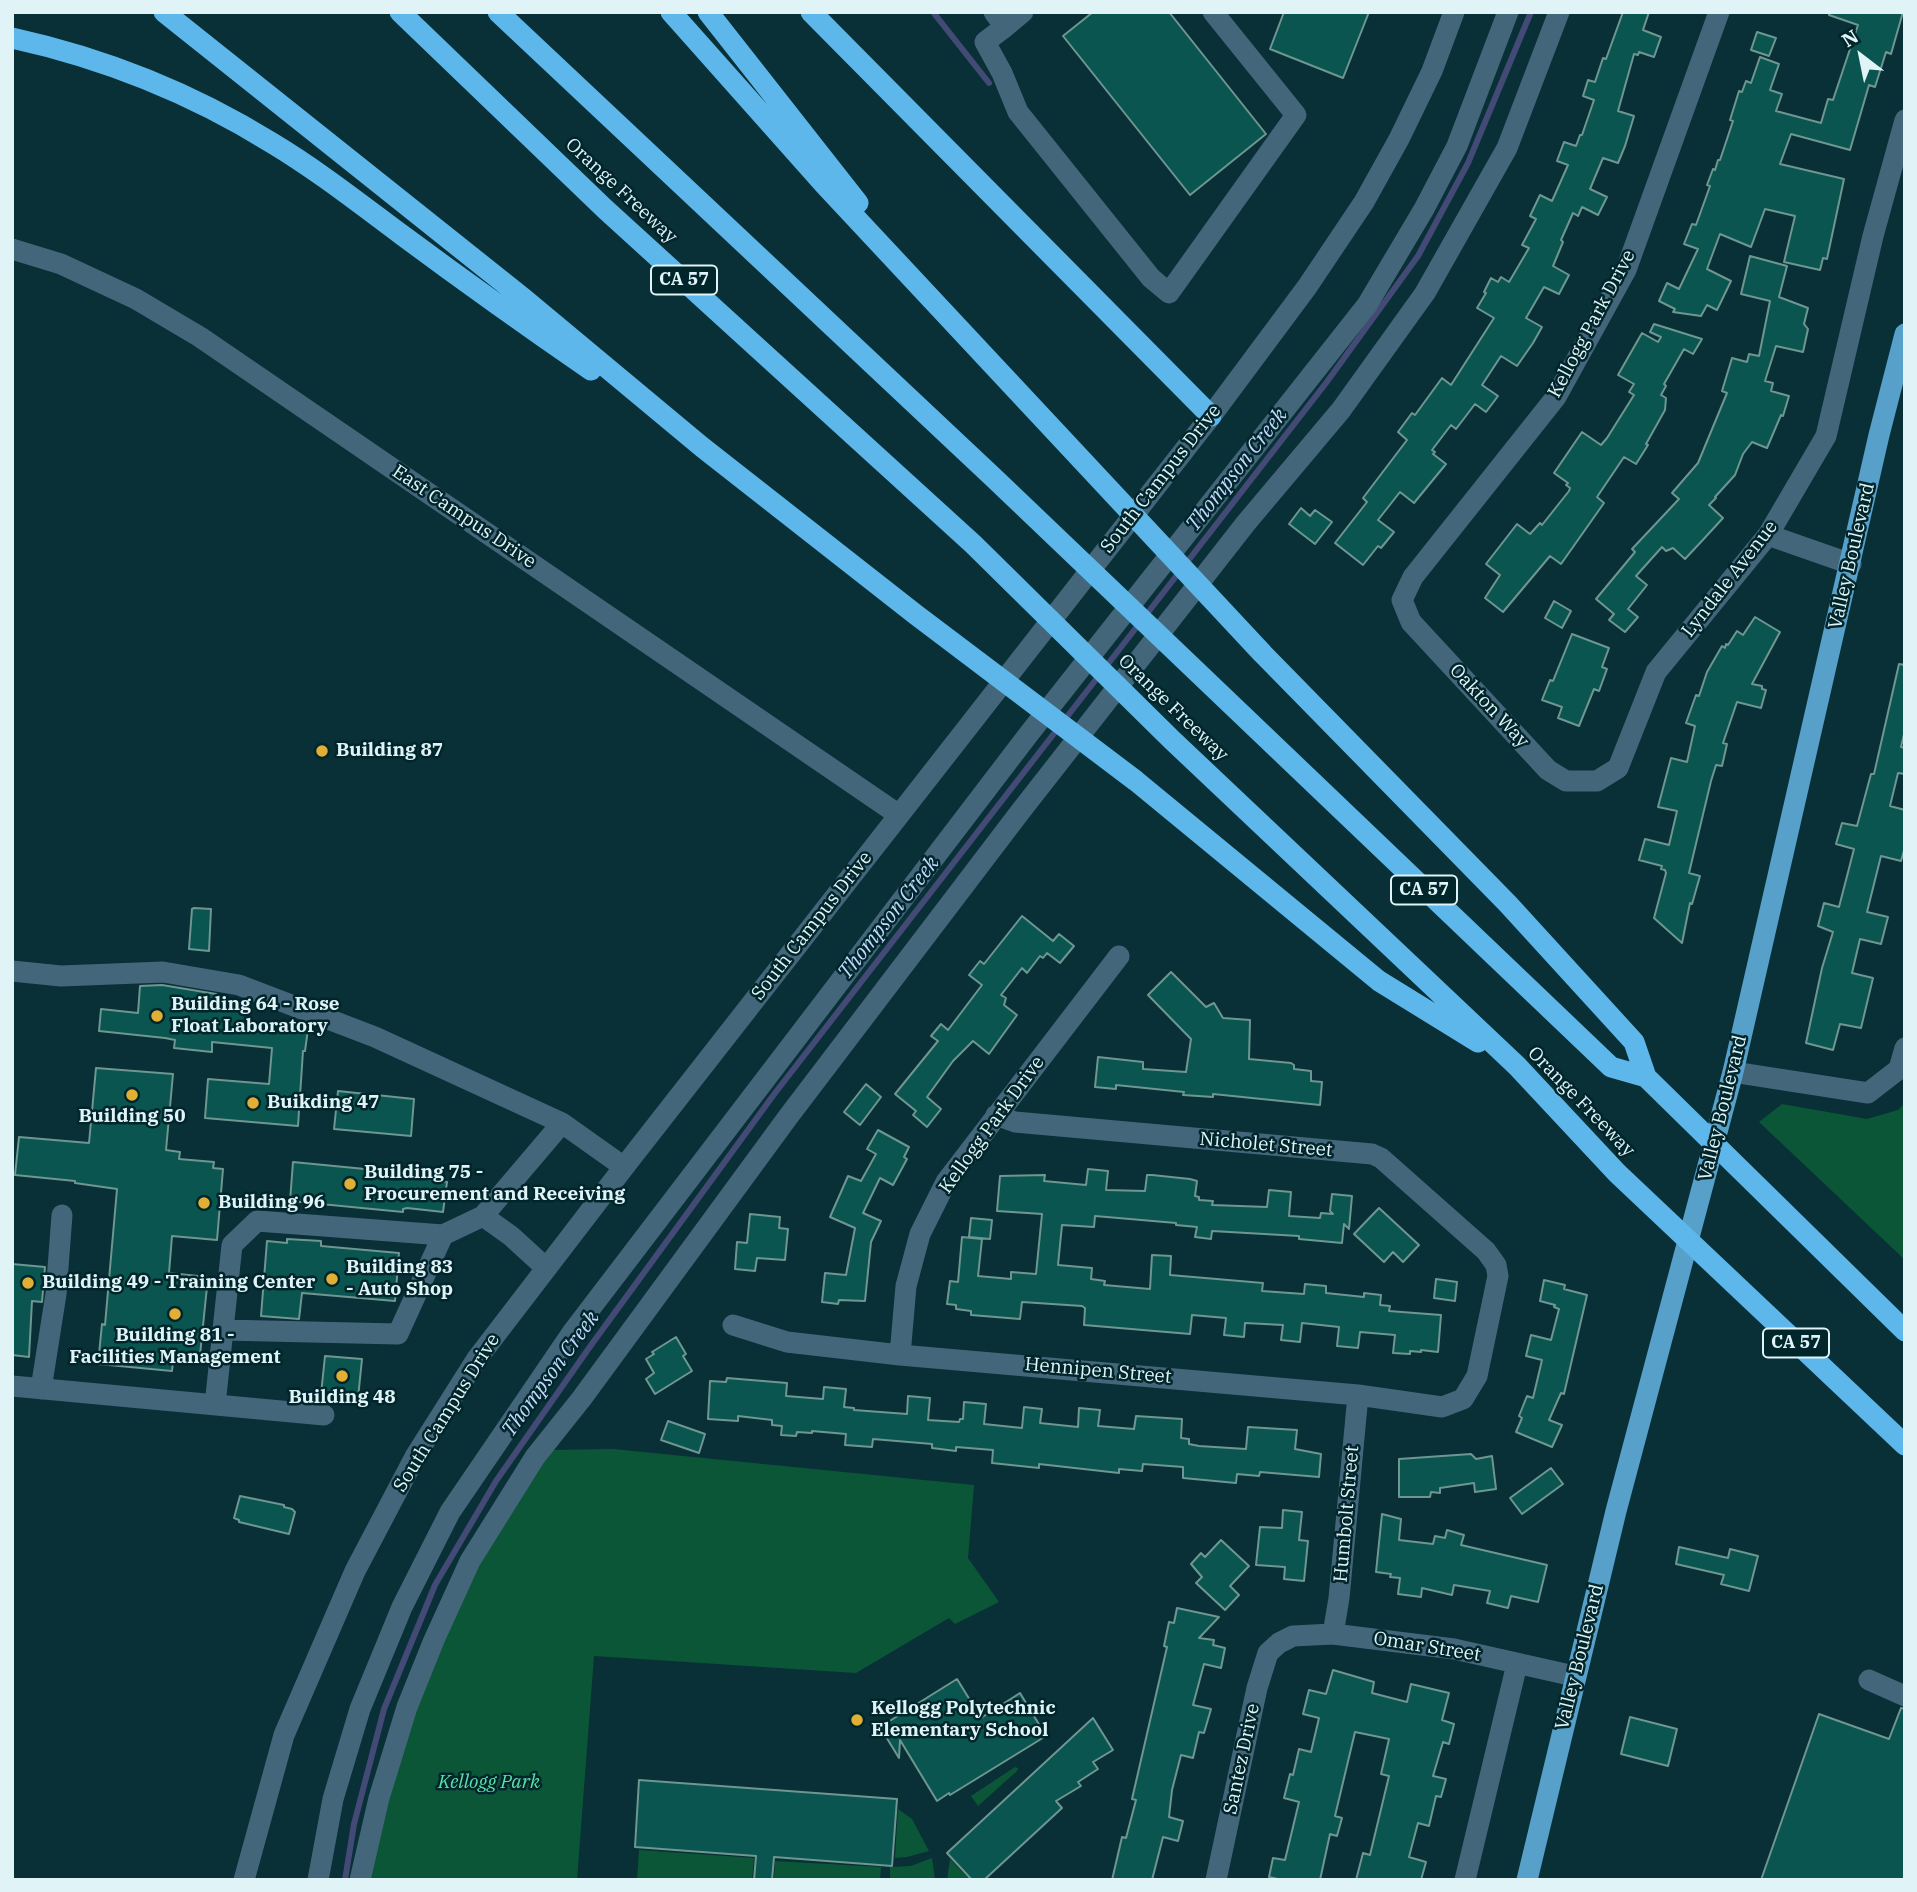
<!DOCTYPE html>
<html>
<head>
<meta charset="utf-8">
<style>
	body { margin:0 }
	#map { position:relative; width:1917px; height:1892px; overflow:hidden; background:#083036; font-family:"IBM Plex Serif",serif }
	canvas { display:block }
	.frame { position:absolute; inset:0; border:14px solid #e0f4f8; pointer-events:none }
	.north { position:absolute; left:1826px; top:21px; width:70px; height:70px; -webkit-text-stroke:5px #00262c; paint-order:stroke; rotate:328deg; font-size:19px; font-weight:700; line-height:28px; text-align:center; color:#e0f4f8 }
	.north::after { content:''; display:block; margin:auto; width:24px; height:32px; background:#e0f4f8; clip-path:polygon(50% 0,100% 100%,50% 72%,0 100%) }
</style>
</head>
<body>
<div id="map">
<canvas width="1917" height="1892"></canvas>
<div class="frame"></div>
<div class="north">N</div>
</div>
<script>
const c = document.querySelector('canvas').getContext('2d');
c.lineJoin = 'round';
function paint(path, color) { c.fillStyle = color; c.fill(path, 'evenodd'); }
function stroke(path, color, width, dash) { c.strokeStyle = color; c.lineWidth = width; c.lineCap = dash ? 'butt' : 'round'; c.setLineDash(dash || []); c.stroke(path); }
function drawText(font, color, halo, rows, align = 'center') {
  c.font = font + ' "IBM Plex Serif",serif'; c.lineWidth = 5; c.setLineDash([]); c.textBaseline = 'middle'; c.strokeStyle = halo; c.fillStyle = color; for (const [text, x, y, turn = 0] of rows) {
    c.save(); c.translate(x, y); c.rotate((+turn || 0) * Math.PI / 180); c.textAlign = isNaN(turn) ? turn : align; if (halo) c.strokeText(text, 0, 0); c.fillText(text, 0, 0); c.restore();
  }
}
const green = new Path2D(`
	M1905,1103V1260L1759,1122L1782,1104L1867,1119L1898,1110Z
	M613,1449L974,1485L968,1558L999,1602L955,1624L949,1618L856,1673L594,1656L577,1880H367L419,1691L466,1583L548,1450Z
	M1015,1767L1018,1768L1017,1771L978,1806L971,1796Z
	M898,1809L912,1819L929,1851L907,1857L895,1858Z
	M639,1850L754,1858L752,1880H637Z
	M932,1858L935,1880H890V1867L911,1866Z
	M950,1859L970,1880H947Z
	M775,1861L881,1867L880,1880H774Z`);
const stream = new Path2D(`
	M933,12L989,83
	M345,1880L354,1824L384,1709L435,1585L496,1481L589,1348L775,1093L1326,383L1418,256L1468,163L1531,12`);
const building = new Path2D(`
	M1093,12H1169L1266,134L1190,195L1063,36Z
	M1284,12H1369L1343,78L1270,49Z
	M1623,12H1649L1643,30L1661,37L1654,57L1639,52L1638,55L1634,54L1618,111L1634,116L1625,146L1618,163L1603,158L1590,189L1607,197L1598,215L1582,207L1578,216L1573,213L1561,240L1563,242L1553,266L1569,275L1559,294L1544,287L1526,318L1542,327L1533,343L1517,366L1501,356L1482,385L1498,396L1486,412L1475,404L1456,429L1451,425L1432,450L1435,452L1433,454L1446,464L1414,503L1400,492L1378,520L1394,532L1381,548L1378,546L1363,565L1335,543L1367,502L1363,498L1407,440L1398,432L1412,413L1415,415L1442,378L1451,385L1494,318L1477,308L1486,293L1484,292L1491,278L1498,282L1501,277L1509,282L1529,248L1522,245L1536,219L1530,216L1540,195L1552,201L1568,165L1557,161L1564,142L1576,146L1580,135H1582L1594,100L1583,96L1588,80L1595,82L1603,58L1606,59Z
	M1829,12H1903L1891,54L1886,52L1875,87L1869,85L1850,150L1791,134L1780,164L1844,179L1827,259L1823,258L1820,270L1784,262L1795,216L1765,209L1751,247L1720,234L1707,269L1731,281L1717,310L1707,305L1701,316L1673,312L1675,309L1659,301L1667,283L1679,289L1698,249L1684,244L1692,224L1696,225L1710,186L1707,185L1713,169L1715,170L1718,160H1720L1733,121L1730,120L1739,91L1742,92L1746,81L1751,83L1760,57L1779,64L1770,90L1782,94L1776,111L1821,123L1828,99L1833,100L1858,25L1829,15Z
	M1757,32L1776,38L1769,56L1751,50Z
	M1750,256L1787,266L1779,297L1808,308L1804,324L1808,329L1803,352L1776,346L1765,381L1773,383L1771,391L1789,396L1783,416L1781,415L1767,448L1752,442L1743,454L1735,475L1715,497L1716,498L1709,505L1723,518L1700,543L1685,559L1673,548L1666,551L1662,547L1636,576L1647,585L1628,609L1638,617L1625,632L1609,620L1614,614L1596,599L1635,552L1632,549L1679,499L1672,493L1698,463L1727,393L1722,391L1732,358L1747,362L1749,354L1759,356L1770,301L1741,294Z
	M1654,324L1702,339L1693,354L1684,349L1664,384L1666,386L1661,395L1666,398L1665,410L1646,444L1648,445L1636,464L1624,457L1597,497L1604,503L1561,564L1550,556L1503,612L1485,598L1500,575L1486,564L1517,524L1530,534L1540,523L1542,525L1569,491L1570,488L1566,485L1568,483L1554,473L1582,432L1601,445L1607,438L1634,395L1629,392L1634,384L1618,375L1642,333L1658,342L1661,337L1650,332Z
	M1301,508L1310,516L1315,510L1332,522L1315,544L1289,524Z
	M1554,601L1571,611L1562,628L1545,618Z
	M1755,617L1780,632L1752,684L1762,686V689L1766,690L1761,708L1737,702L1723,743L1727,744L1722,766L1716,765L1711,781L1689,873L1700,876L1692,904L1690,903L1682,943L1654,918L1666,873L1665,870L1661,869L1662,866L1639,860L1645,839L1669,845L1677,811L1658,807L1671,758L1687,762L1695,726L1686,723L1696,695L1699,696L1707,672L1722,646L1725,648L1726,644L1728,645L1737,631L1743,635Z
	M1572,634L1609,648L1602,667L1607,669L1599,691L1594,689L1579,726L1558,718L1562,707L1542,700L1550,680L1553,681Z
	M1899,664L1905,665V730L1901,747L1905,748V774L1898,773L1890,806L1905,810V847L1901,861L1881,856L1867,912L1888,917L1881,944L1860,939L1852,973L1873,978L1861,1028L1840,1024L1833,1050L1806,1043L1822,968L1833,932L1818,926L1824,903L1839,907L1854,849L1836,844L1842,823L1857,826L1871,774H1874Z
	M194,908L211,909L209,951L189,949L192,909Z
	M1022,916L1053,941L1059,934L1074,946L1060,963L1047,953L1043,958L1040,956L1027,973L1022,968L1001,995L1006,998L1004,1005L1017,1015L989,1054L973,1041L953,1061L927,1097L941,1109L927,1127L913,1115L916,1111L895,1094L938,1041L931,1036L941,1024L948,1030L982,985L969,975L980,961L984,964Z
	M1171,972L1206,1007L1214,1003L1223,1018L1250,1020L1249,1059L1291,1063L1294,1065V1069L1311,1071V1081L1322,1082L1320,1105L1213,1094V1097L1183,1095L1184,1092L1116,1085V1089L1095,1087L1098,1057L1143,1062V1069L1186,1072L1191,1039L1148,995Z
	M162,985L216,994L215,1007L246,1008L247,1023L308,1029L305,1051H303L298,1126L205,1118L208,1079L269,1084L272,1048L212,1042V1052L174,1048L175,1040L165,1038L99,1031L101,1009L138,1013L140,986Z
	M96,1068L173,1074L166,1150L180,1152L179,1159L214,1162L213,1168L223,1169L217,1240L172,1236L169,1273L208,1277L200,1355L174,1353L172,1371L98,1364L102,1324L105,1325L117,1189L75,1183V1181L15,1175L19,1137L89,1143Z
	M866,1084L881,1097L860,1125L844,1112Z
	M338,1091L414,1099L411,1136L334,1129Z
	M878,1130L909,1147L904,1157L907,1159L893,1185L880,1178L863,1213L881,1221L871,1242L865,1301L839,1300L838,1304L822,1302L825,1273L846,1275L855,1228L830,1217L848,1176L861,1181L876,1154L867,1149Z
	M293,1162L406,1173V1176L447,1182L443,1212L407,1208L403,1209V1212L290,1201Z
	M1088,1169L1108,1171L1106,1190L1145,1191L1147,1175H1152L1190,1179L1197,1181L1195,1196L1199,1197V1200L1213,1201L1212,1205L1267,1207L1269,1190L1291,1192L1289,1216L1320,1218L1321,1213L1333,1214L1330,1211L1332,1194L1352,1196L1349,1229L1344,1224L1342,1243L1299,1239V1236L1212,1231L1211,1239L1195,1237L1197,1227L1176,1225V1223L1095,1216L1094,1227L1062,1225L1058,1265L1092,1268L1091,1279L1105,1281L1104,1285L1150,1289L1152,1255L1171,1256L1170,1275L1263,1283L1262,1291L1304,1294L1305,1284L1326,1286V1293L1364,1297V1293L1381,1295L1380,1305L1390,1306L1389,1311L1441,1315L1438,1352L1421,1350V1352L1410,1351V1354L1393,1353L1395,1335L1360,1332L1358,1348L1337,1346L1339,1327L1302,1323L1300,1342L1281,1340L1283,1325L1245,1323L1244,1337L1224,1335L1226,1318L1192,1315L1190,1334L1084,1325L1085,1308L1082,1306L1022,1302L1020,1319L971,1315V1311L956,1309V1305L947,1304L950,1281L958,1282L962,1237L982,1239L978,1276L1011,1279V1272L1036,1274L1042,1214L997,1211L1000,1176L1045,1175L1044,1181L1086,1185Z
	M1379,1208L1419,1245L1403,1262L1393,1252L1384,1262L1354,1234Z
	M750,1214L780,1217L779,1228L788,1229L785,1260L757,1258L755,1271L735,1269L737,1242L747,1243Z
	M971,1218L992,1220L990,1239L969,1237Z
	M287,1239L321,1241V1246L399,1253L395,1301L302,1293L299,1319L261,1316L267,1241L287,1243Z
	M12,1264L45,1267L42,1302L32,1301L29,1357L12,1355Z
	M1436,1279L1457,1282L1455,1301L1434,1298Z
	M1544,1280L1565,1285L1564,1289L1587,1295L1564,1394L1561,1393L1549,1420L1562,1425L1552,1447L1516,1432L1522,1418L1519,1416L1527,1396L1533,1398L1542,1360L1526,1356L1531,1335L1551,1340L1559,1309L1554,1307L1555,1305L1540,1301Z
	M676,1337L686,1354L683,1356L692,1371L655,1394L646,1379L654,1373L646,1359L654,1354L652,1352Z
	M325,1356L362,1359L358,1398L321,1394Z
	M727,1378L787,1383L786,1396L823,1399L824,1387L846,1389L844,1407L854,1408V1410L907,1414L908,1396L930,1398L928,1420L959,1422L960,1419H963L964,1402L986,1404L984,1424L1022,1428L1024,1407L1042,1409L1040,1423L1078,1427L1079,1408L1100,1410L1098,1426L1134,1429L1136,1416L1182,1419L1181,1438L1189,1439V1444L1199,1446L1246,1449L1248,1427L1297,1430L1295,1449L1321,1454L1319,1477L1260,1472L1259,1476L1237,1474L1236,1483L1183,1478V1467L1143,1464L1142,1471L1119,1469V1473L1039,1464V1468L992,1463L993,1450L956,1447V1451L932,1448V1444L873,1439L872,1447L845,1445L846,1434L812,1431V1433L797,1432L796,1436L781,1435L782,1426L772,1425V1420L738,1416V1421L708,1419L710,1381L726,1382Z
	M668,1421L705,1434L699,1453L661,1440Z
	M1471,1454L1476,1459L1492,1456L1496,1489L1475,1492L1474,1483L1440,1488V1493L1431,1492L1430,1497H1399V1459Z
	M1551,1468L1563,1484L1522,1514L1510,1498Z
	M240,1496L284,1505V1507L292,1509L295,1512L289,1534L239,1522V1520L234,1518Z
	M1283,1510L1302,1512L1299,1540L1308,1541L1304,1581L1284,1579L1285,1567L1256,1565L1260,1527L1282,1528Z
	M1382,1514L1401,1519L1399,1540L1433,1544L1435,1536L1445,1538L1447,1530L1464,1535L1461,1545L1547,1565L1538,1602L1511,1596L1508,1608L1487,1603L1490,1591L1454,1585L1452,1595L1422,1588L1421,1597L1398,1594L1400,1578L1390,1577L1391,1574L1376,1572Z
	M1221,1540L1249,1566L1230,1586L1239,1595L1225,1610L1196,1583L1202,1577L1191,1564L1201,1553L1205,1557Z
	M1679,1547L1728,1558L1730,1549L1758,1556L1749,1591L1721,1584L1724,1575L1676,1564Z
	M1177,1608L1219,1617L1199,1638L1214,1640L1213,1645L1225,1648L1221,1668L1204,1664L1193,1705L1211,1709L1204,1733L1199,1732L1193,1758L1181,1755L1172,1790L1169,1817L1183,1821L1178,1841L1163,1837L1152,1880H1112L1122,1837L1126,1838L1136,1800L1132,1799L1167,1647L1164,1646L1169,1622L1174,1623Z
	M1333,1670L1374,1682L1372,1693L1407,1702L1411,1684L1449,1693L1442,1720L1454,1724L1449,1744L1443,1742L1433,1776L1446,1779L1441,1797L1436,1796L1429,1826L1418,1823L1409,1857L1426,1862L1421,1880H1356L1363,1853L1370,1855L1389,1776L1381,1774L1389,1739L1355,1732L1335,1816L1342,1818L1337,1836L1330,1834L1320,1880H1282L1269,1877L1273,1858L1285,1860L1299,1802L1284,1798L1290,1774L1293,1775L1299,1749L1311,1752L1319,1718L1303,1714L1309,1690L1326,1694Z
	M957,1679L981,1718L1020,1693L1046,1736L950,1795L949,1793L937,1801L900,1740L899,1758L880,1727Z
	M1901,1708L1905,1709V1880H1761L1819,1714L1889,1739Z
	M1630,1717L1677,1729L1668,1766L1621,1754Z
	M1093,1718L1113,1750L1093,1762L1098,1769L1078,1782L1081,1786L1056,1801L1062,1808L984,1880H972L947,1853Z
	M639,1780L897,1799L892,1866L774,1857L772,1880H754L756,1856L635,1847Z`);
const minor = new Path2D(`
	M994,12L1005,27L985,42L1002,73L1018,112L1151,278L1169,293L1296,115L1213,12
	M1719,12L1626,270L1556,397L1413,577L1402,600L1411,622L1548,770L1566,781H1597L1618,768L1656,672L1768,535L1826,436L1873,236L1905,120
	M1005,27L1023,12
	M12,249L61,264L136,299L200,337L899,815
	M1768,535L1851,564
	M12,971L61,976L163,972L239,985L375,1037L562,1123
	M1733,1072L1868,1093L1899,1069L1905,1048
	M483,1216L511,1236L546,1268
	M733,1325L787,1342L900,1355L1358,1395L1442,1407L1463,1399L1477,1376L1498,1276L1496,1265L1486,1251L1381,1158L1372,1154L1015,1122L996,1115
	M223,1330L398,1334L443,1235
	M900,1355L906,1286L920,1234L946,1182L1119,956
	M12,1386L324,1415
	M41,1389L56,1294L62,1215
	M215,1405L232,1245L257,1221L443,1235L483,1216L562,1123L624,1167
	M1333,1634L1339,1598L1358,1395
	M1869,1680L1905,1696
	M244,1880L284,1735L355,1571L416,1455L476,1360L624,1167L1211,416L1307,287L1364,202L1399,139L1432,71L1454,12
	M318,1880L333,1799L360,1709L402,1607L450,1512L574,1330L1028,735L1367,305L1424,209L1457,146L1508,12
	M360,1880L379,1798L407,1707L434,1640L470,1561L535,1457L582,1398L788,1117L1020,812L1246,523L1341,410L1425,293L1507,148L1559,12
	M1216,1880L1257,1688L1268,1653L1279,1643L1293,1636L1333,1634L1454,1649L1574,1676
	M1465,1880L1517,1664`);
const major = new Path2D(`
	M1527,1880L1616,1511L1733,1072L1879,435L1905,334`);
const highway = new Path2D(`
	M164,12L523,298L702,447L915,614L1136,781L1379,981L1478,1042
	M400,12L605,209L973,544L1172,740L1517,1066L1617,1173L1905,1445
	M498,12L995,479L1611,1067L1646,1077L1905,1331
	M671,12L823,183L1263,654L1508,904L1634,1042L1646,1077
	M708,12L858,203
	M811,12L1211,416
	M12,38C103,58 193,94 272,143C317,170 359,203 402,235C464,281 527,326 591,370`);
const markers = [
	[322,751,7,"#e1af34"],
	[157,1016,7,"#e1af34"],
	[132,1095,7,"#e1af34"],
	[253,1103,7,"#e1af34"],
	[350,1184,7,"#e1af34"],
	[204,1203,7,"#e1af34"],
	[332,1279,7,"#e1af34"],
	[28,1283,7,"#e1af34"],
	[175,1314,7,"#e1af34"],
	[342,1376,7,"#e1af34"],
	[857,1720,7,"#e1af34"]
];
const shields = [
	[684,280,66],
	[1424,890,66],
	[1796,1343,66]
];
const shieldNames = [
	["CA 57",684,280],
	["CA 57",1424,890],
	["CA 57",1796,1343]
];
const streetNames = [
	["Orange Freeway",621,191,43],
	["Kellogg Park Drive",1592,324,-62],
	["South Campus Drive",1161,479,-52],
	["East Campus Drive",464,517,34],
	["Valley Boulevard",1852,556,-77],
	["Lyndale Avenue",1730,579,-52],
	["Oakton Way",1489,706,47],
	["Orange Freeway",1173,708,44],
	["South Campus Drive",812,926,-52],
	["Orange Freeway",1581,1102,46],
	["Valley Boulevard",1723,1108,-76],
	["Kellogg Park Drive",992,1125,-54],
	["Nicholet Street",1266,1145,5],
	["Hennipen Street",1098,1371,5],
	["South Campus Drive",447,1413,-58],
	["Humbolt Street",1347,1514,-85],
	["Omar Street",1427,1647,9],
	["Valley Boulevard",1580,1657,-76],
	["Santez Drive",1242,1759,-78]
];
const poiNames = [
	["Building 87",336,751],
	["Building 64 - Rose",171,1005],
	["Float Laboratory",171,1027],
	["Buikding 47",267,1103],
	["Building 50",132,1117,"center"],
	["Building 75 -",364,1173],
	["Procurement and Receiving",364,1195],
	["Building 96",218,1203],
	["Building 83",346,1268],
	["- Auto Shop",346,1290],
	["Building 49 - Training Center",42,1283],
	["Building 81 -",175,1336,"center"],
	["Facilities Management",175,1358,"center"],
	["Building 48",342,1398,"center"],
	["Kellogg Polytechnic",871,1709],
	["Elementary School",871,1731]
];
const parkNames = [
	["Kellogg Park",489,1783]
];
const waterNames = [
	["Thompson Creek",1237,470,-52],
	["Thompson Creek",889,918,-52],
	["Thompson Creek",551,1374,-54]
];
paint(green, '#0c5638');
stroke(stream, '#434a76', 6);
paint(building, '#0a554f');
stroke(building, '#6f9691', 2);
stroke(minor, '#44667a', 21);
stroke(major, '#57a0ca', 21);
stroke(highway, '#5db7ea', 21);
for (const [x, y, r, color] of markers) { const dot = new Path2D(); dot.arc(x, y, r, 0, 2 * Math.PI); c.fillStyle = color; c.fill(dot); stroke(dot, '#00262c', 2.5); }
for (const [x, y, w] of shields) { const box = new Path2D(); box.roundRect(x - w / 2, y - 14.5, w, 29, 5); c.fillStyle = '#00262c'; c.fill(box); stroke(box, '#e0f4f8', 2); }
drawText('bold 18px', '#e0f4f8', null, shieldNames);
drawText('19px', '#e0f4f8', '#00262c', streetNames);
drawText('bold 19px', '#e0f4f8', '#00262c', poiNames, 'left');
drawText('italic 19px', '#5fe0a5', '#00262c', parkNames);
drawText('italic 21px', '#c2d8fd', '#00262c', waterNames);
</script>
</body>
</html>
